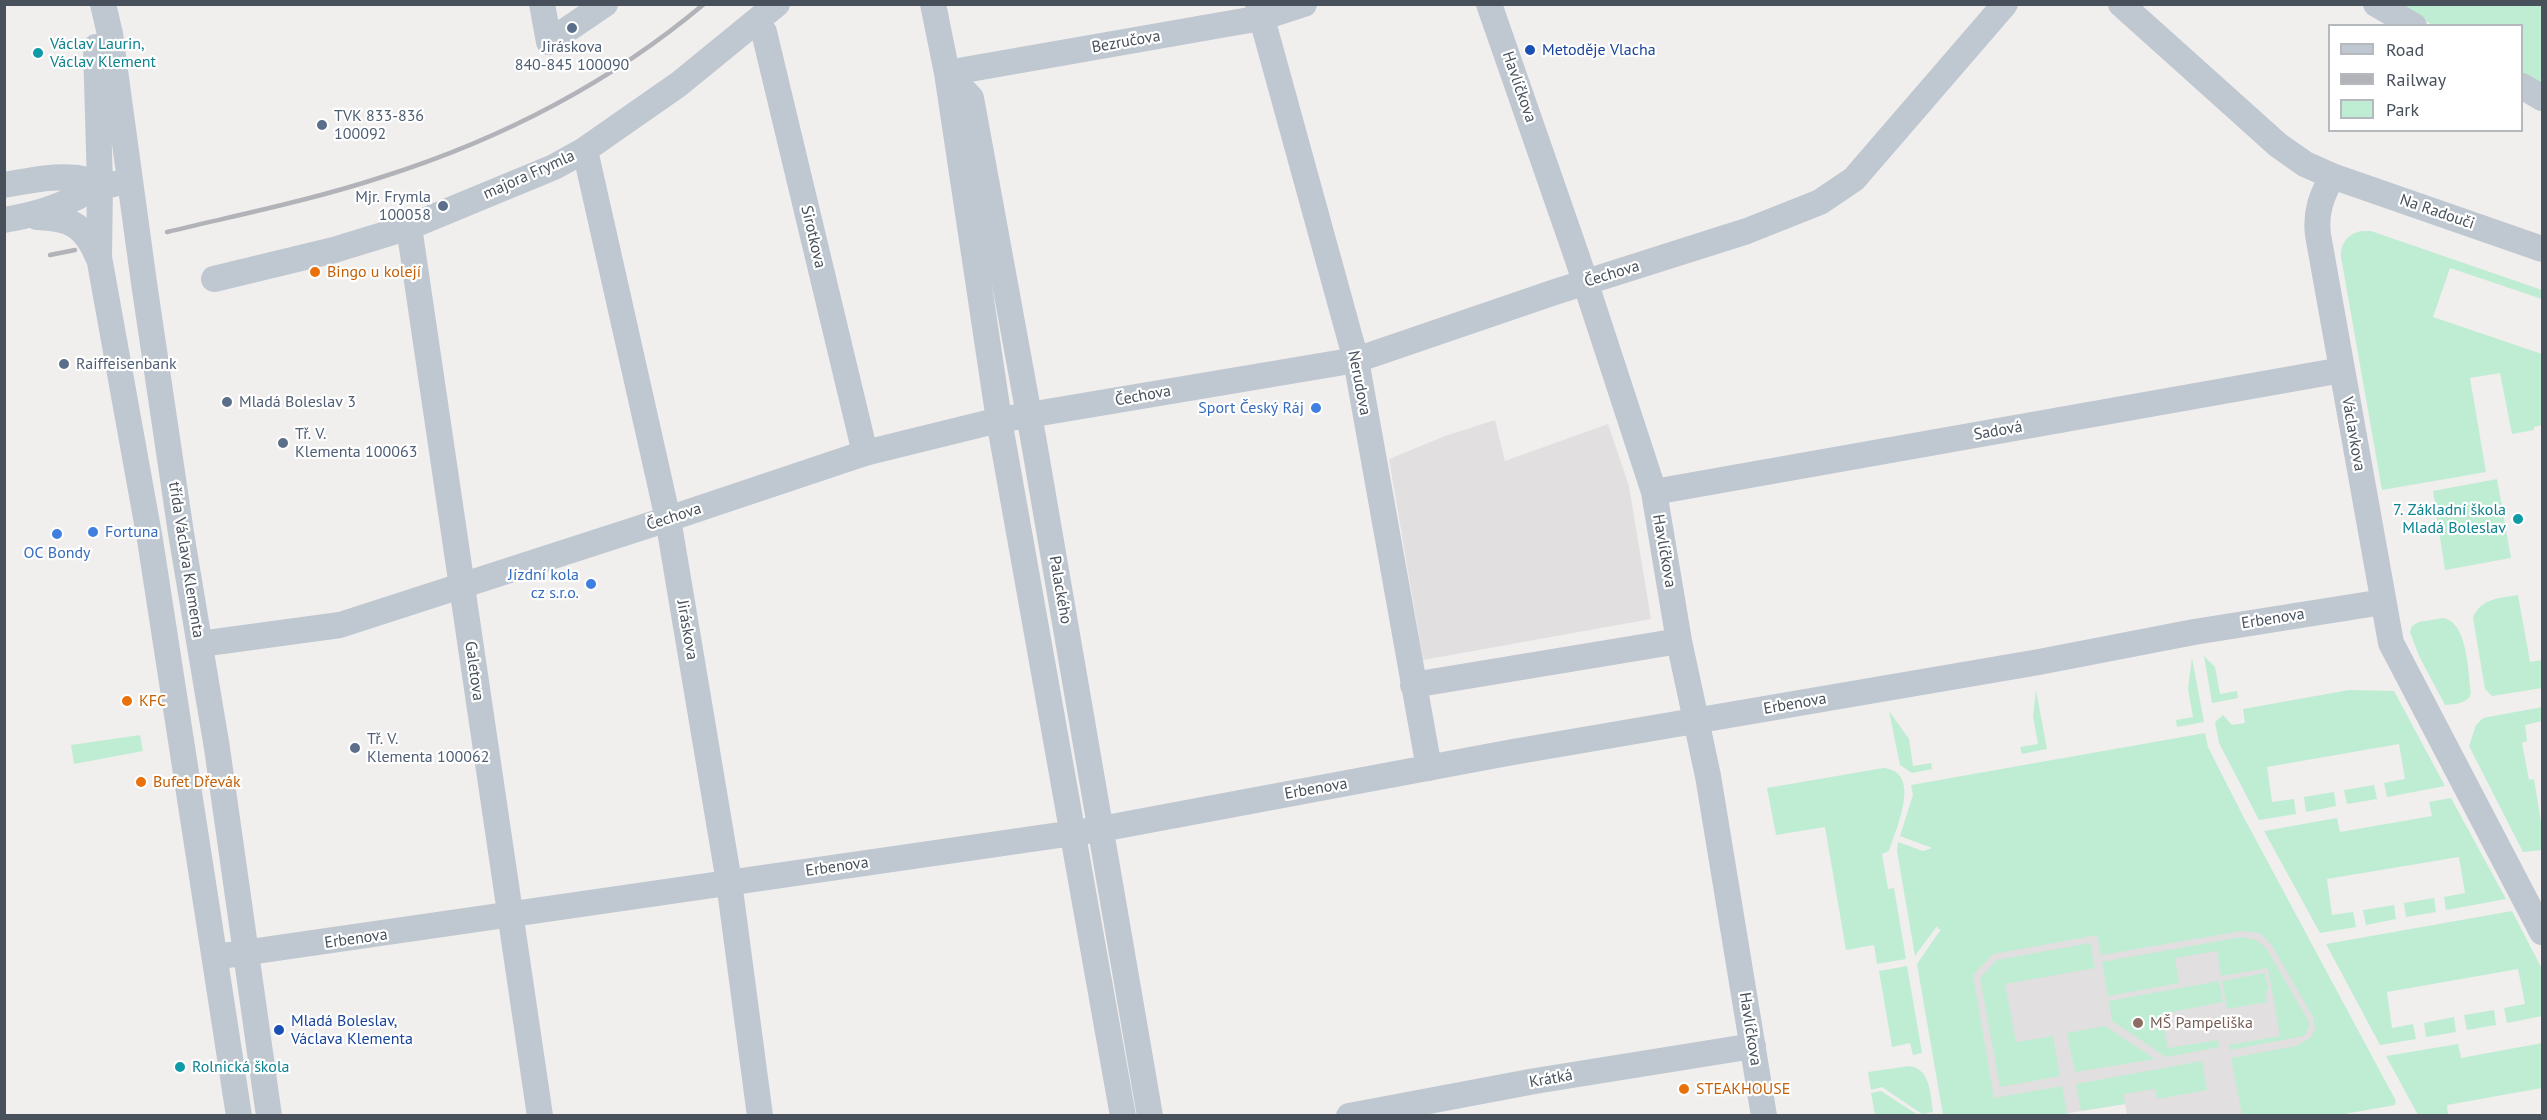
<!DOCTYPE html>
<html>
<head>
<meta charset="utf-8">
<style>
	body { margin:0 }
	#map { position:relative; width:2547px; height:1120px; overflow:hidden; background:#f1eeee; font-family:"PT Sans",sans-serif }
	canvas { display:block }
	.frame { position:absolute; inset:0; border:6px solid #47505b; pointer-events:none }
	.legend { position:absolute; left:2328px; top:24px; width:195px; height:108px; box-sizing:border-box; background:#fff; border:2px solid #b5b9bd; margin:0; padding:8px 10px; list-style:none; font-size:18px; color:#47505b }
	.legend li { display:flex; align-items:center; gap:12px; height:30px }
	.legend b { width:30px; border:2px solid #b5b9bd }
</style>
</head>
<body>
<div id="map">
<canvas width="2547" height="1120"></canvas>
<div class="frame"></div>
<ul class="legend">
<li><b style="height:8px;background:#bfc8d0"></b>Road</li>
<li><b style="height:8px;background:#b1b3b8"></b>Railway</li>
<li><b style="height:16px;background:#beedd3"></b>Park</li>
</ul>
</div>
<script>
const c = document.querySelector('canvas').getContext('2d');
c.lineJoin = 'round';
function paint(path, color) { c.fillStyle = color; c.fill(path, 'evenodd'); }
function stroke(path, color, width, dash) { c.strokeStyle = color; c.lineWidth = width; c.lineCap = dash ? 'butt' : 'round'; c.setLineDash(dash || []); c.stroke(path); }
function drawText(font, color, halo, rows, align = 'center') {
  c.font = font + ' "PT Sans",sans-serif'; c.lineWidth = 4.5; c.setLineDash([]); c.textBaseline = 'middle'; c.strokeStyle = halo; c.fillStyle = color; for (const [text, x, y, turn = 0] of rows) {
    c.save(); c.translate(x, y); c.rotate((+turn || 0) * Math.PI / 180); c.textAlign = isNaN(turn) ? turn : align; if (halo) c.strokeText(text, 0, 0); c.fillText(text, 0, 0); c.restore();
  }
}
const education = new Path2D(`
	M1495,420L1505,461L1608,424L1629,486L1651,619L1423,660L1389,459L1445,436Z
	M2259,896L2371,1095L2262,1115H2127L2125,1104L2057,1115H1962L1933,951Z`);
const green = new Path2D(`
	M2396,5H2542V88L2522,76V26L2433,25Z
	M2361,231H2371L2542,290V299L2450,268L2433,317L2542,354V425L2534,427V430L2512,434L2500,373L2470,378L2486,472L2382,490L2341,257C2340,243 2348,234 2361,231Z
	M2497,479L2511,558L2445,570L2433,491Z
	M2518,595L2530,662L2542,660V688L2492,696L2485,689L2473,618C2480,598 2500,598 2518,595Z
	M2443,618C2468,622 2468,673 2471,693C2468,704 2455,704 2445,705L2419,656L2410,632L2412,626L2419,622Z
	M2204,656L2215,667L2220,694L2237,691L2238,698L2212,703Z
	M2192,658L2204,722L2177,727L2176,720L2193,717L2188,689Z
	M2036,690L2047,749L2022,754L2020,747L2038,744L2033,716Z
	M2349,690L2394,691L2445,786L2387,797L2384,783L2405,779L2399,744L2267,767L2272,802L2294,799L2296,814L2259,820L2219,743L2215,722L2223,715L2232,725L2245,723L2243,709Z
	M2542,707V721L2525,725L2527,741L2522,743L2529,780L2534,779L2542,828V850L2523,852L2469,746L2476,725L2483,718Z
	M1889,711L1909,739L1913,766L1931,763L1932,769L1912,773L1900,765Z
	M2205,733L2208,747L2242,814L2396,1101L2395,1105L2339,1115H2242L2231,1058L2296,1046L2310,1038L2315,1030L2313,1017L2271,944L2260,933L2241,931L2101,955L2097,935L1993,954L1973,975L1994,1098L2062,1086L2067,1114L1943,1115L1917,964L1941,929H1938L1937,926L1915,956L1897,851L1898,842L1923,851L1932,848L1900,836L1913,795L1911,785Z
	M140,735L143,751L74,764L71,745Z
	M1883,768C1923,771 1896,829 1889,851L1882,854L1888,889L1894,888L1906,959L1877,964L1874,945L1846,950L1825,827L1776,835L1767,788Z
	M2374,785L2377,799L2347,804L2344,790Z
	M2334,792L2336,806L2306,812L2304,797Z
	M2451,798L2506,899L2446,910L2444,897L2465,893L2459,857L2327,879L2332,915L2353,912L2356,927L2320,933L2264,831L2337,818L2340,832L2432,816L2429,802Z
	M2434,898L2436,912L2406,917L2404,903Z
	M2394,905L2396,919L2366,925L2363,910Z
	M2512,911L2542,969V1016L2507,1023L2504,1008L2525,1004L2518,969L2387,992L2392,1028L2413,1024L2416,1039L2380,1045L2326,944Z
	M2241,937L2256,940L2266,948L2308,1020L2309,1027L2304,1036L2230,1050L2229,1045L2280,1036L2268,968L2221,976L2217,951L2175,958L2179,983L2108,996L2102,962Z
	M2090,943L2095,968L2005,984L2016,1042L2053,1036L2060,1076L2000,1087L1980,978L1997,960Z
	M1907,966L1922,1053L1913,1055L1910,1043L1892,1047L1879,971Z
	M2265,973L2269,990L2265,991L2267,1002L2227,1009L2222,981Z
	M2219,981L2223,1002L2161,1014L2168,1048L2218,1040L2219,1047L2166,1057L2112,1021L2109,1001Z
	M2494,1010L2496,1025L2467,1030L2464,1015Z
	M2454,1017L2456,1032L2426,1037L2424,1023Z
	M2105,1026L2155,1059L2075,1072L2067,1033Z
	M2542,1043V1088L2447,1105L2448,1115H2418L2386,1056L2458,1044L2461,1058Z
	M2202,1061L2207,1090L2157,1099L2155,1089L2124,1094L2125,1104L2081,1111L2076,1084Z
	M1909,1066C1931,1069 1930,1094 1933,1112L1922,1114L1882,1087L1871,1090L1868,1072Z
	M1881,1091L1918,1115H1875L1871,1093Z`);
const minor = new Path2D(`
	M103,4L110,34L144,283L181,533L217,748L269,1116
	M542,4L549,42L605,4
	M933,4L947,73L999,420L1123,1116
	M1258,4L1356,360L1429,768
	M1489,4L1577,257L1654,492L1679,641L1708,776L1764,1116
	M2121,4L2278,145L2305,164L2332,176L2542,249
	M2376,4L2414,26
	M756,24L764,32L865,453
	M96,47L100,185L99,257L150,540L239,1116
	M947,73L971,98L1033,437L1150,1116
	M947,73L1261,18L1304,4
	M2522,86L2542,98
	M583,151L587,159L668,519L729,882L760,1116
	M2332,176C2322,196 2315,211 2318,235L2391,643L2542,932
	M4,185C28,181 53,175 77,178C92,180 98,186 114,184
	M37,217C70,218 85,225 98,257
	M4,220C45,213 64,205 100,185
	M409,227L540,1116
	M214,279L334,250L409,227L554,167L583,151L679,84L777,4
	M1654,492L2342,370
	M200,644L340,625L668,519L865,453L999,420L1356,360L1555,292L1747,231L1820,202L1854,179L2005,4
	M1413,685L1679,641
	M215,957L1101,829L1513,752L2039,662L2194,632L2383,602
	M1349,1116L1535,1081L1753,1046`);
const rail = new Path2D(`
	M167,232C238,215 312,200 382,177C499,140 610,83 704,4
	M50,255L75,250`);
const markers = [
	[572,28,6,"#5c6f8a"],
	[1530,50,6,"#1a4fb4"],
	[38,53,6,"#0f9aa8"],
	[322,125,6,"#5c6f8a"],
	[443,206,6,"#5c6f8a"],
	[315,272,6,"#e8710a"],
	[64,364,6,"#5c6f8a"],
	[227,402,6,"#5c6f8a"],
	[1316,408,6,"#3f7fe0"],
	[283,443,6,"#5c6f8a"],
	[2518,519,6,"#0f9aa8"],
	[93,532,6,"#3f7fe0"],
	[57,534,6,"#3f7fe0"],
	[591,584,6,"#3f7fe0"],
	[127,701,6,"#e8710a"],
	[355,748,6,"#5c6f8a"],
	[141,782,6,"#e8710a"],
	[2138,1023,6,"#8d6e63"],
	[279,1030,6,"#1a4fb4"],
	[180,1067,6,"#0f9aa8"],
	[1684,1089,6,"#e8710a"]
];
const streetNames = [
	["Bezručova",1126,42,-10],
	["Havlíčkova",1519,87,71],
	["majora Frymla",529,175,-24],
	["Na Radouči",2437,212,19],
	["Sirotkova",813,237,77],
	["Čechova",1612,274,-17],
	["Nerudova",1359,383,79],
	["Čechova",1143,396,-10],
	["Sadová",1998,431,-10],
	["Václavkova",2353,434,80],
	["Čechova",674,517,-18],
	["Havlíčkova",1664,551,80],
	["třída Václava Klementa",186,560,81],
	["Palackého",1060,590,80],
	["Erbenova",2273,619,-9],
	["Jiráskova",687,630,80],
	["Galetova",474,671,82],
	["Erbenova",1795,704,-10],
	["Erbenova",1316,789,-10],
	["Erbenova",837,867,-8],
	["Erbenova",356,939,-8],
	["Havlíčkova",1750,1029,81],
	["Krátká",1551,1079,-10]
];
const cultureNames = [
	["Václav Laurin,",50,44],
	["Václav Klement",50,62],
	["7. Základní škola",2506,510,"right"],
	["Mladá Boleslav",2506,528,"right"],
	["Rolnická škola",192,1067]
];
const serviceNames = [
	["Jiráskova",572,47,"center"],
	["840-845 100090",572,65,"center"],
	["TVK 833-836",334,116],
	["100092",334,134],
	["Mjr. Frymla",431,197,"right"],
	["100058",431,215,"right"],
	["Raiffeisenbank",76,364],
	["Mladá Boleslav 3",239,402],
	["Tř. V.",295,434],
	["Klementa 100063",295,452],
	["Tř. V.",367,739],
	["Klementa 100062",367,757]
];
const transitNames = [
	["Metoděje Vlacha",1542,50],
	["Mladá Boleslav,",291,1021],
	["Václava Klementa",291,1039]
];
const foodNames = [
	["Bingo u kolejí",327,272],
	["KFC",139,701],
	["Bufet Dřevák",153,782],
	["STEAKHOUSE",1696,1089]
];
const shopNames = [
	["Sport Český Ráj",1304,408],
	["Fortuna",105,532,"left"],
	["OC Bondy",57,553,"center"],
	["Jízdní kola",579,575],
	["cz s.r.o.",579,593]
];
const educationNames = [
	["MŠ Pampeliška",2150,1023]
];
paint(education, '#e2dfe0');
paint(green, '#beedd3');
stroke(minor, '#bfc8d0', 26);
stroke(rail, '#b1b3b8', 4.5);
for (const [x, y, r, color] of markers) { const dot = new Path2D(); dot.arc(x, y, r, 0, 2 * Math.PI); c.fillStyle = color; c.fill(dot); stroke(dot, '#fff', 2); }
drawText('16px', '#47505b', '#fff', streetNames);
drawText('16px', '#0d838f', '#fff', cultureNames, 'left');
drawText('16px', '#4e5e75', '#fff', serviceNames, 'left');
drawText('16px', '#164399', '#fff', transitNames, 'left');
drawText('16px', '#c56008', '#fff', foodNames, 'left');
drawText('16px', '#366cbe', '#fff', shopNames, 'right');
drawText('16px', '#785e54', '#fff', educationNames, 'left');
</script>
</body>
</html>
